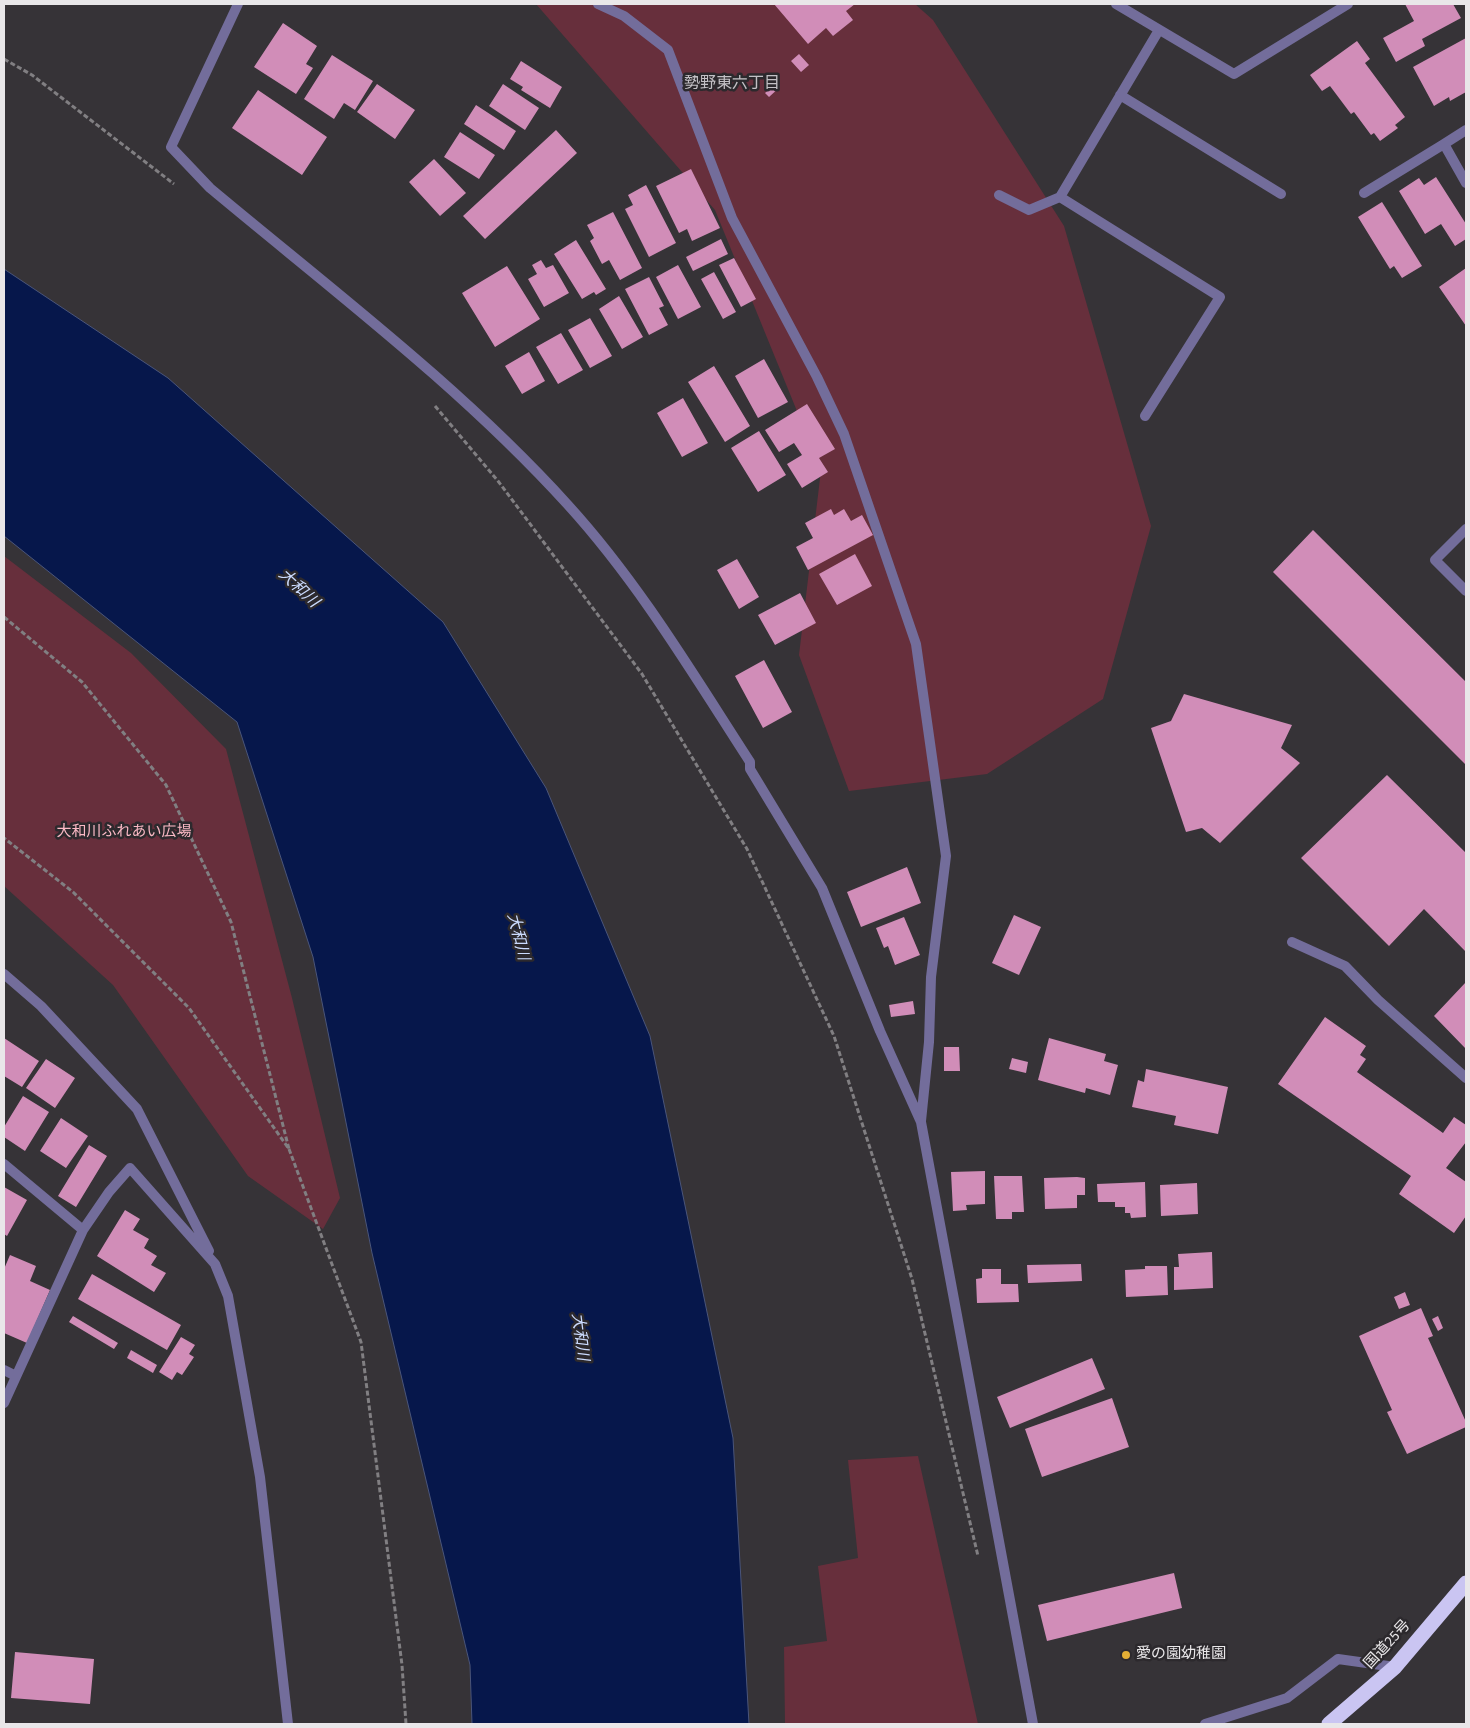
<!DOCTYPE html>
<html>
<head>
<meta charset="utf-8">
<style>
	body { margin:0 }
	#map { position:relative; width:1470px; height:1728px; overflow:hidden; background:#363337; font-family:"Source Sans 3",sans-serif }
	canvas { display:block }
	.frame { position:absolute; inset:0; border:5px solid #e9e7e9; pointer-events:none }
</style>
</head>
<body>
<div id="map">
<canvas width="1470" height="1728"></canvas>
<div class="frame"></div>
</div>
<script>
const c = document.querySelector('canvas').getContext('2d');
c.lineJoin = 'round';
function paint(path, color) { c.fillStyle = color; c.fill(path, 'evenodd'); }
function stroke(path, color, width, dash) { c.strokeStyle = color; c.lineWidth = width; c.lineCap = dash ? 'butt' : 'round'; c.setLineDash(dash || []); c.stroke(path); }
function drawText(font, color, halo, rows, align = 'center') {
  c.font = font + ' "Source Sans 3","Noto Sans JP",sans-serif'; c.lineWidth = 5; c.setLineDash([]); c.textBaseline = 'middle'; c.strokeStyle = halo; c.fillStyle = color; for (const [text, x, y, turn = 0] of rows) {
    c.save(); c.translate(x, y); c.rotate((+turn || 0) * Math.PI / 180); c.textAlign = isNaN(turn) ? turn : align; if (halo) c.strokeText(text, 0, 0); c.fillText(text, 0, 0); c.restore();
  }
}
const green = new Path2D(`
	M536,4H915L933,20L1064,226L1151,526L1103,699L987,774L849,791L799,655L821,470L715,210Z
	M4,556L131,653L226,749L292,998L340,1198L323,1229L248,1176L113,985L4,886Z
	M918,1456L978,1724H785L784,1647L827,1641L818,1566L858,1558L848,1460Z`);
const water = new Path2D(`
	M4,269L168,378L443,622L546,788L650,1036L733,1438L749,1724H472L470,1665L372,1253L313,957L237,722L4,536Z`);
const building = new Path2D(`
	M774,4H855L846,11L853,20L833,36L826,28L808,44Z
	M1405,4H1453L1461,18L1422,39L1425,46L1396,62L1383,38L1414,21Z
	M283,23L317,46L306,64L313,68L296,94L254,67Z
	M1466,38V92L1450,101L1449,97L1434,106L1413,67Z
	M1357,41L1370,59L1365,63L1405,117L1395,125L1398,128L1380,141L1374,133L1371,135L1354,112L1351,114L1330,86L1322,91L1310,75Z
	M799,54L809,65L801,72L791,61Z
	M332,55L373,81L355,110L344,103L334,119L304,99Z
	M521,61L562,87L550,108L521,90L523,87L510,79Z
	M776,83L780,87L769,97L765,93Z
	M377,84L415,110L395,139L357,112Z
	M503,84L539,108L525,130L489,106Z
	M258,90L327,137L302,175L232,128Z
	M476,105L516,131L504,150L464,124Z
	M556,130L577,153L485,239L463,216Z
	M460,132L495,155L479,179L444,157Z
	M434,159L466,193L440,216L409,182Z
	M691,169L720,228L692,241L687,229L679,233L656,186Z
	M1436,177L1466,224V239L1455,246L1441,224L1425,234L1399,191L1419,178L1424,185Z
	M646,185L676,243L649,257L625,209L633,205L628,195Z
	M1382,202L1422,266L1402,278L1394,266L1390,269L1358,217Z
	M613,212L642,268L620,280L609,260L602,264L590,241L594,238L587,225Z
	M721,239L728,254L693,271L686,257Z
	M576,240L606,289L596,295L594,292L582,299L554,254Z
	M734,258L756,299L741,307L719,265Z
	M541,260L546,268L553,265L569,293L544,307L528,279L537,274L532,265Z
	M678,265L701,307L678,319L656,277Z
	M507,266L540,319L495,347L462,293Z
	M1466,268V326L1439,287Z
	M714,272L736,312L723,319L701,279Z
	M649,277L664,306L659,308L668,325L649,335L625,289Z
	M619,296L643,337L622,349L599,309Z
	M590,318L612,356L590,368L568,330Z
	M561,333L583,370L558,384L536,347Z
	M529,352L545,381L522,394L505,366Z
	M764,359L788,402L758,418L735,376Z
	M714,366L750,426L725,442L688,382Z
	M683,398L708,443L682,457L657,413Z
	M807,404L835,449L819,458L828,472L802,488L787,464L802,455L794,443L779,452L765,430Z
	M759,431L786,475L758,492L731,448Z
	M831,509L834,515L844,509L851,521L862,515L873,535L808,570L796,547L813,538L805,523Z
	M1313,530L1466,682V765L1273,572Z
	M855,554L872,586L837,605L819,574Z
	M737,559L759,597L739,609L717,570Z
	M800,593L816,623L775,645L758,615Z
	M764,660L792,712L763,728L735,676Z
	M1184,694L1292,725L1281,748L1300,763L1220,843L1202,828L1186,832L1151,728L1171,721Z
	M1387,775L1466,853V952L1424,909L1389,946L1301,858Z
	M907,867L921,903L861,927L847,892Z
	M1014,915L1041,927L1019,975L992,963Z
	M904,917L920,955L895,965L888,946L884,948L876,928Z
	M1466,982V1049L1434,1016Z
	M913,1001L915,1014L891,1017L889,1005Z
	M1325,1017L1366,1046L1360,1055L1366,1059L1357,1072L1443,1133L1454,1117L1466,1125V1142L1446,1168L1466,1182V1216L1454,1233L1399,1194L1411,1176L1278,1084Z
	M4,1038L39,1061L22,1087L4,1076Z
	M1049,1038L1106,1054L1104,1061L1118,1065L1110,1095L1086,1088L1085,1093L1038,1080Z
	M944,1047H959L960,1071H944Z
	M1012,1058L1028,1062L1026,1073L1009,1069Z
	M46,1059L75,1078L55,1108L26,1088Z
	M1146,1069L1228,1087L1218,1134L1174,1125L1176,1116L1132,1107L1138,1080L1144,1082Z
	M23,1096L49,1112L25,1151L4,1137V1127Z
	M61,1118L88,1136L66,1168L40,1151Z
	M89,1145L107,1156L76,1207L58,1196Z
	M985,1171V1204L966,1205L967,1210L953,1211L951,1172Z
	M994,1176H1022L1024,1212H1012V1219H996Z
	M1077,1177L1085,1178V1195H1077V1208L1045,1209L1044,1178Z
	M1145,1182L1146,1217L1131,1218L1130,1213H1125V1207H1115V1202H1098L1097,1184Z
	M1197,1183L1198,1214L1161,1216L1160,1185Z
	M4,1187L27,1200L7,1236L4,1234Z
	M125,1210L140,1219L133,1230L149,1239L144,1248L157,1256L151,1265L166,1273L154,1292L97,1256Z
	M1212,1252L1213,1288L1174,1290V1267H1179L1178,1254Z
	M10,1255L36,1266L30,1281L50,1290L27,1343L4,1333V1269Z
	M1081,1264L1082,1281L1028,1283L1027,1265Z
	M1145,1266H1167L1168,1295L1126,1297L1125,1270L1145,1269Z
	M982,1269H1001V1284H1018L1019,1302L977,1303L976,1279L982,1278Z
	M92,1274L181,1325L167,1350L78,1299Z
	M1405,1292L1410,1305L1399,1309L1394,1297Z
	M1421,1308L1433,1336L1428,1338L1466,1422V1427L1407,1454L1387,1412L1392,1410L1359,1336Z
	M73,1316L118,1343L114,1349L69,1322Z
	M1438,1316L1443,1328L1438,1331L1432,1319Z
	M181,1337L195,1345L189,1354L194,1357L182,1375L177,1372L172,1380L159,1372Z
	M131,1350L157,1365L153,1373L127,1358Z
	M1092,1358L1105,1389L1010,1428L997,1397Z
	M1112,1398L1129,1447L1042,1477L1025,1429Z
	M1174,1573L1182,1608L1047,1641L1038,1605Z
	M15,1652L94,1659L90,1704L11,1698Z`);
const path = new Path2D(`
	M4,59L32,75L174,184
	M435,406L498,481L642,674L747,849L834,1036L912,1279L978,1556
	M4,617L82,682L166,785L231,922L289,1149L189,1008L73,892L4,838
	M289,1149L361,1342L402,1665L406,1724`);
const lane = new Path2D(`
	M1292,942L1345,966L1378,1000L1466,1078`);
const street = new Path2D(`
	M238,4L171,147L210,188C332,290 461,387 568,505C639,583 693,674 750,762V769L822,888L880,1031L921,1122L1033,1724
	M598,4L624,16L668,50L732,218L817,377L844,434L916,644L946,856L931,977L929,1042L921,1121
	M1116,4L1234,74L1348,4
	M1120,95L1281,194
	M1444,144L1466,130
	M1364,193L1444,144L1466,183
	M999,195L1029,210L1060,197
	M1145,416L1220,297L1060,197L1159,30
	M1466,529L1435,560L1466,591
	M4,974L41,1006L137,1109L209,1251
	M4,1164L83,1230L4,1403
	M83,1230L109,1192L130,1168L215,1264L228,1296L260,1477L288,1724
	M4,1370L16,1376
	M1205,1724L1287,1698L1338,1659L1395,1667`);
const highway = new Path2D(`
	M1329,1724L1395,1667L1466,1583`);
const markers = [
	[1126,1655,5,"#e3ae35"]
];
const parkNames = [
	["大和川ふれあい広場",124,833]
];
const streetNames = [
	["国道25号",1388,1645,-47]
];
const poiNames = [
	["愛の園幼稚園",1136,1655]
];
const neighbourhoodNames = [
	["勢野東六丁目",732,84]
];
const waterNames = [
	["大和川",298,589,43],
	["大和川",517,937,76],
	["大和川",579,1337,83]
];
paint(green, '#672f3c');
paint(water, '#06174b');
stroke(water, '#4a557a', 1);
paint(building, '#d18db8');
stroke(path, '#817f82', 3, [5, 2.5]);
stroke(lane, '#736d9b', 10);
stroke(street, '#736d9b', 10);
stroke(highway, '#cac5f2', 15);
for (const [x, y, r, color] of markers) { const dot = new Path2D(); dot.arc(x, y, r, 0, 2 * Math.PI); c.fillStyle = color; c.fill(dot); stroke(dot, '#2c292d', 2); }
drawText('15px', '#fbb9c5', '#2c292d', parkNames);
drawText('15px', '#e9e7e9', '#2c292d', streetNames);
drawText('15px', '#e9e7e9', '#2c292d', poiNames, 'left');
drawText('16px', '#c3c0c5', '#2c292d', neighbourhoodNames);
drawText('italic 16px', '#cbdbfe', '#2c292d', waterNames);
</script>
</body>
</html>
